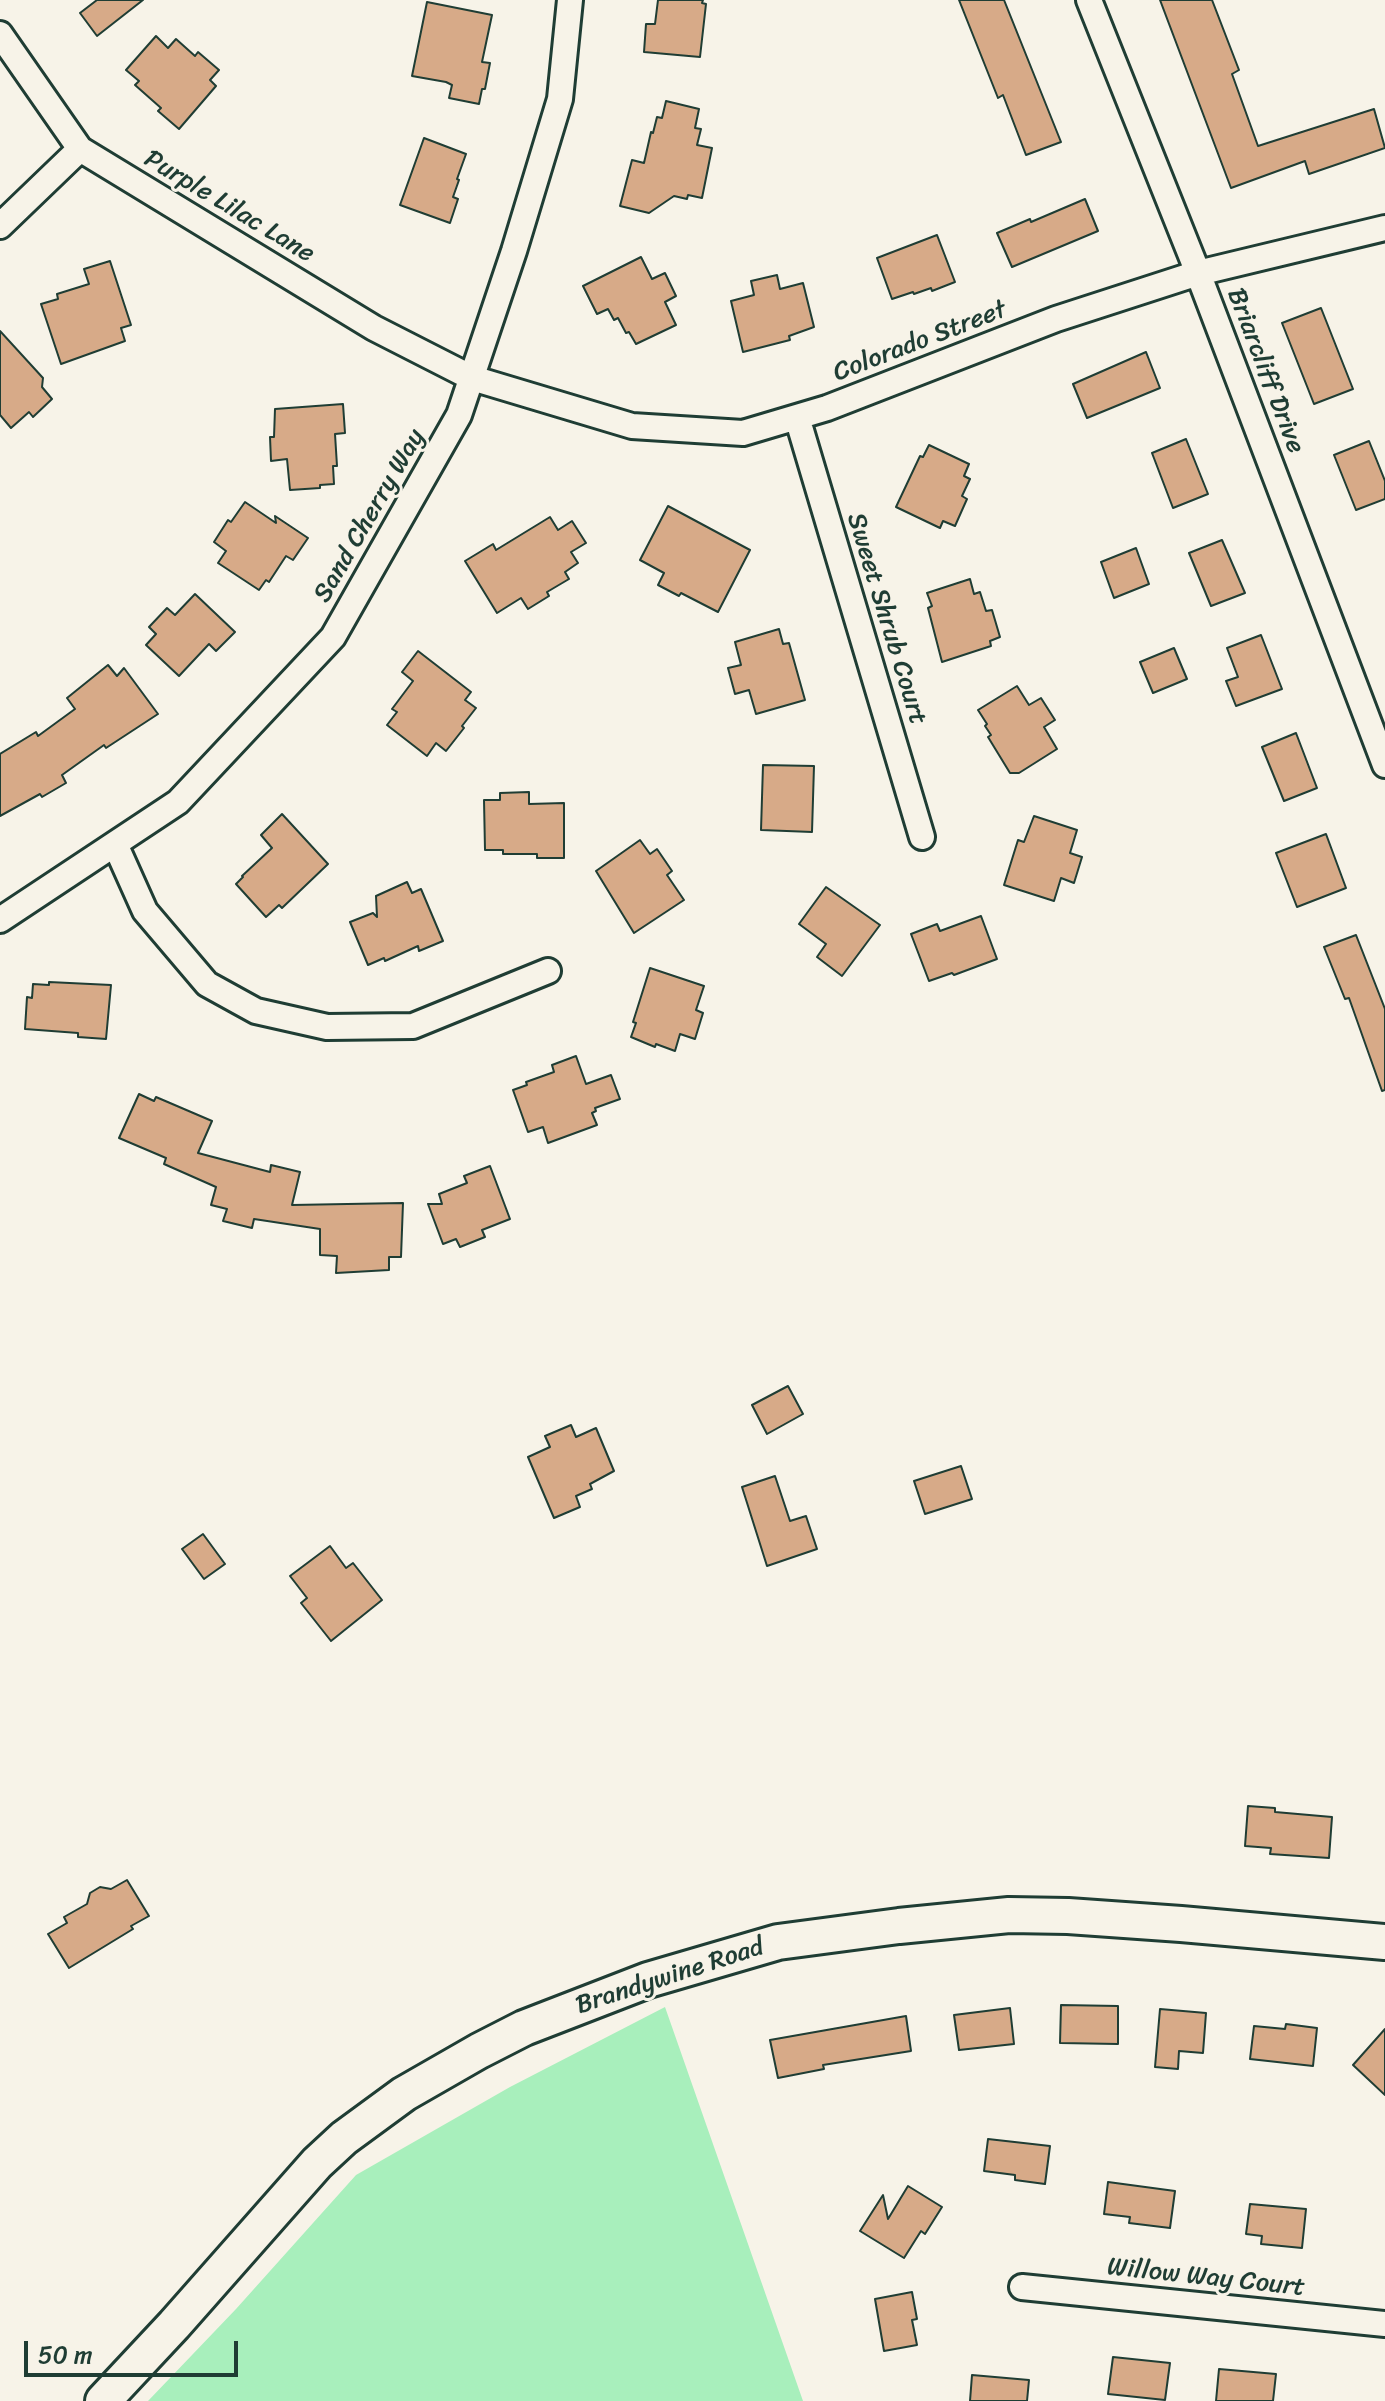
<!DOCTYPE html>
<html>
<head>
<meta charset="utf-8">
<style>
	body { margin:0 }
	#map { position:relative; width:1385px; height:2401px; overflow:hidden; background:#f7f3e8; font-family:Sriracha,sans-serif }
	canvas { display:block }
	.scale { position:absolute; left:24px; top:2341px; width:214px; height:36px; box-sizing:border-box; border:4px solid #1f3d34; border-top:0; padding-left:10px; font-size:24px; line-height:28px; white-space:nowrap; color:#1f3d34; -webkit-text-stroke:6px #f7f3e8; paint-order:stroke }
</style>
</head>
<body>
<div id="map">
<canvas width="1385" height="2401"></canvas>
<div class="scale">50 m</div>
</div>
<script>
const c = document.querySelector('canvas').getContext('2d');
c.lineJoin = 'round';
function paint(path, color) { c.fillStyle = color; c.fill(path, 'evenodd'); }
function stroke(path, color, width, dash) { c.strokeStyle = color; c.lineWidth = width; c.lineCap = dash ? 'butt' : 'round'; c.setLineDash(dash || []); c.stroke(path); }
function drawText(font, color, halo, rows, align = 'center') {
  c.font = font + ' Sriracha,sans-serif'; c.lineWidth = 6; c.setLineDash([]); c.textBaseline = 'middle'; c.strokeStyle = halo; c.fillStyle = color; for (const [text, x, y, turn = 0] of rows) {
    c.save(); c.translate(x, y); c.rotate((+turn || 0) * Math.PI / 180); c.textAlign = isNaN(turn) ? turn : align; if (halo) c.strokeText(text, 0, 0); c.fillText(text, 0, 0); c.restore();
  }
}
const green = new Path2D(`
	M665,2007L803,2401H148L236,2309L356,2175L510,2087Z`);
const building = new Path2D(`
	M97,0H143L97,36L80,13Z
	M658,0H703L702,3L706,4L700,57L644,52L646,24H655Z
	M959,0H1004L1061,142L1026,155L1003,95L998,98Z
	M1160,0H1212L1239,70L1232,74L1258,146L1374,109L1385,148L1309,174L1305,161L1231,188Z
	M427,2L492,15L482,62L490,63L485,89H482L479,104L449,98L452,85L446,82L412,76Z
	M156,36L168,48L176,39L195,56L198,52L219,70L210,80L216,86L179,129L158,111L161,108L135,85L139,81L126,70Z
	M666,101L699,109L695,128L701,129L697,145L712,148L702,198L688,195L687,199L674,196L649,213L620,206L632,160L644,163L651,132L653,133L657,117L662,118Z
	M424,138L466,154L457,179L459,180L453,197L458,199L450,223L400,205Z
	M1085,199L1098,231L1012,267L997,233L1030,219L1031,222Z
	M937,235L955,282L932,291L931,288L914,294L913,292L892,299L877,258Z
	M641,257L652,279L665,273L676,296L665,302L676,325L636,344L629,332L626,333L618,318L614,320L608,309L597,314L583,286Z
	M110,261L131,325L121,328L125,341L61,364L41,304L58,299L57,294L89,284L84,269Z
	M777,275L780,289L803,283L814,327L789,336L790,340L743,352L731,301L754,295L751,281Z
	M1321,308L1353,389L1314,404L1282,323Z
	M0,331L43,378L42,387L52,399L33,417L29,412L11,428L0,415Z
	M1146,352L1160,388L1087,418L1073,384Z
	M343,404L345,433L335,434L337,466H333L334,484L320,485V488L290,490L287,459L271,461L270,437H274L275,409Z
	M1186,439L1208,494L1173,508L1152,453Z
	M1369,441L1385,481V499L1356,510L1334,455Z
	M929,445L969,464L964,476L970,479L962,496L967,499L955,526L943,521L940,528L896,507L920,456L923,457Z
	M245,502L276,523L275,516L308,538L293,560L286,556L269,582L266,580L259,590L218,563L226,551L214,542L228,520L231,522Z
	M668,506L750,550L718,612L681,593L679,596L658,585L664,573L640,560Z
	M550,517L558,530L572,521L586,543L571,552L578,563L565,572L569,579L547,592L549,596L528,609L521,598L497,613L465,561L493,544L496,550Z
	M1222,540L1245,593L1211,606L1189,553Z
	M1136,548L1149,584L1114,598L1101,562Z
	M970,579L974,594L980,592L986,611L992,610L1000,637L990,641L991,646L942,662L928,608L932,606L927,593Z
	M195,594L235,632L216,651L209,644L179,676L146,645L156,634L149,627L167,608L175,615Z
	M779,629L783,644L789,643L805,700L756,714L749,690L735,694L728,668L741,665L735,642Z
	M1261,635L1282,689L1236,706L1226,681L1238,677L1227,648Z
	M1174,648L1187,679L1153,693L1140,662Z
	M418,651L471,692L465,700L476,708L462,726L464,728L446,751L436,743L427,756L387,725L397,712L392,709L413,681L402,672Z
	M108,665L117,676L124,668L158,714L106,748L104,745L62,775L66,783L42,797L40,794L0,816V754L36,732L38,736L75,709L67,698Z
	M1017,686L1029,705L1041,698L1055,720L1044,727L1057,749L1019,773H1010L988,737L991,735L985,726L987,724L978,710Z
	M1296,733L1317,788L1284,801L1262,747Z
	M763,765L814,766L812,832L761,830Z
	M529,792V804L564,803V858H537V854H503V850H485L484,800H500V793Z
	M282,814L328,864L282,908L279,905L266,917L236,884L243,877L242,876L272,848L261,835Z
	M1034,816L1077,830L1070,853L1082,857L1074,883L1061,878L1054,901L1004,885L1018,840L1024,842Z
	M1326,834L1346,888L1297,907L1276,853Z
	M640,840L650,854L657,849L672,871L667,875L684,900L634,933L596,871Z
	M407,882L412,893L421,889L443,941L419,951L418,946L385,961L384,958L368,965L350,922L373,913L377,917L376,896Z
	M826,887L880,925L842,976L817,957L826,944L799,924Z
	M981,916L997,959L954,975L952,973L929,981L911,934L937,924L940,931Z
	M1356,935L1385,1009V1090L1382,1091L1349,998L1345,999L1324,947Z
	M650,968L704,986L696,1010L703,1013L695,1039L680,1034L675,1051L656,1044L655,1047L631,1037L636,1023L633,1022Z
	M49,982L111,985L106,1039L78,1037V1033L25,1029L27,997L32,998L33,984L49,985Z
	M576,1056L586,1084L611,1075L620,1099L595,1108L596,1111L592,1113L597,1125L548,1143L543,1127L528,1132L513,1090L527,1085L526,1082L554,1072L552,1065Z
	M139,1094L154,1101L156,1097L212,1121L198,1153L270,1172L271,1165L300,1172L292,1205L403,1203L401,1257H389V1270L336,1273L337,1256L320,1255V1229L254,1219L252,1228L223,1221L227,1209L211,1205L216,1187L164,1164L166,1158L119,1138Z
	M490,1166L510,1219L482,1230L485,1237L460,1247L456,1239L443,1244L428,1204H442L439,1194L467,1183L464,1176Z
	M788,1386L803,1414L767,1434L752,1405Z
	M571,1425L576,1437L596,1428L614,1471L590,1484L592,1489L576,1496L580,1507L554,1518L528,1457L550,1447L545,1436Z
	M961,1466L972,1499L925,1514L914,1481Z
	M775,1476L790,1521L806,1516L817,1549L767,1566L742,1487Z
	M203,1534L225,1564L204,1579L182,1549Z
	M330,1546L346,1568L353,1563L382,1600L331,1641L301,1603L307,1598L290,1576Z
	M1248,1806L1275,1808V1812L1332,1817L1329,1858L1270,1854L1271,1848L1245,1846Z
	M127,1880L149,1916L131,1926L133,1929L69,1968L48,1934L67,1923L64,1917L87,1904L90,1893L100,1887L111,1889Z
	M1061,2005L1118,2006V2044L1060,2043Z
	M1010,2008L1014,2044L959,2050L954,2015Z
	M1160,2009L1206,2013L1203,2053L1179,2051L1178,2069L1155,2067Z
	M906,2016L911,2051L823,2065L824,2069L778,2078L770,2040Z
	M1286,2024L1317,2028L1313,2066L1250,2059L1254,2026L1285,2029Z
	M1385,2029V2095L1353,2065Z
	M988,2139L1050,2146L1045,2184L1015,2180V2175L984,2171Z
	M1108,2182L1175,2191L1170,2228L1129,2223L1130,2217L1104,2214Z
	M908,2186L942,2207L925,2234L921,2231L904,2258L860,2231L883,2195L888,2219Z
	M1250,2204L1306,2209L1302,2248L1261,2244L1262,2236L1246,2234Z
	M912,2292L917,2319L912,2320L917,2345L884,2351L875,2299Z
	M1113,2357L1170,2363L1165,2400L1108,2394Z
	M1219,2369L1276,2374L1273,2401H1216Z
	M972,2375L1029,2380L1027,2401H970Z`);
const street = new Path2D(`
	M1089,0L1198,273L1385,765
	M0,34L80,149L374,328L472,378L632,426L743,433L827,408L1056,319L1198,273L1385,228
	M0,226L80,149
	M797,417L922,837
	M115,844L145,911L207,984L256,1011L327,1027L413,1026L548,971
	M0,920L178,802L333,637L459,415L514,251L560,99L570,0
	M1022,2287L1385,2324`);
const secondary = new Path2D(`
	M103,2401L174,2325L317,2163L344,2138L404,2094L479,2051L524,2028L648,1980L778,1942L899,1926L1009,1915L1068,1916L1181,1924L1385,1942`);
const streetNames = [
	["Purple Lilac Lane",229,207,31],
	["Colorado Street",920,342,-21],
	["Briarcliff Drive",1265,371,69],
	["Sand Cherry Way",370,516,-60],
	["Sweet Shrub Court",886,619,73],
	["Brandywine Road",670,1977,-18],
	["Willow Way Court",1206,2278,6]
];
paint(green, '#a8efbc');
paint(building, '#d7aa88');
stroke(building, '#1f3d34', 2);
stroke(street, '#1f3d34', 30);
stroke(secondary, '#1f3d34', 40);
stroke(street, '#f7f3e8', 24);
stroke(secondary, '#f7f3e8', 34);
drawText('26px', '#1f3d34', '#f7f3e8', streetNames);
</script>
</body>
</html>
